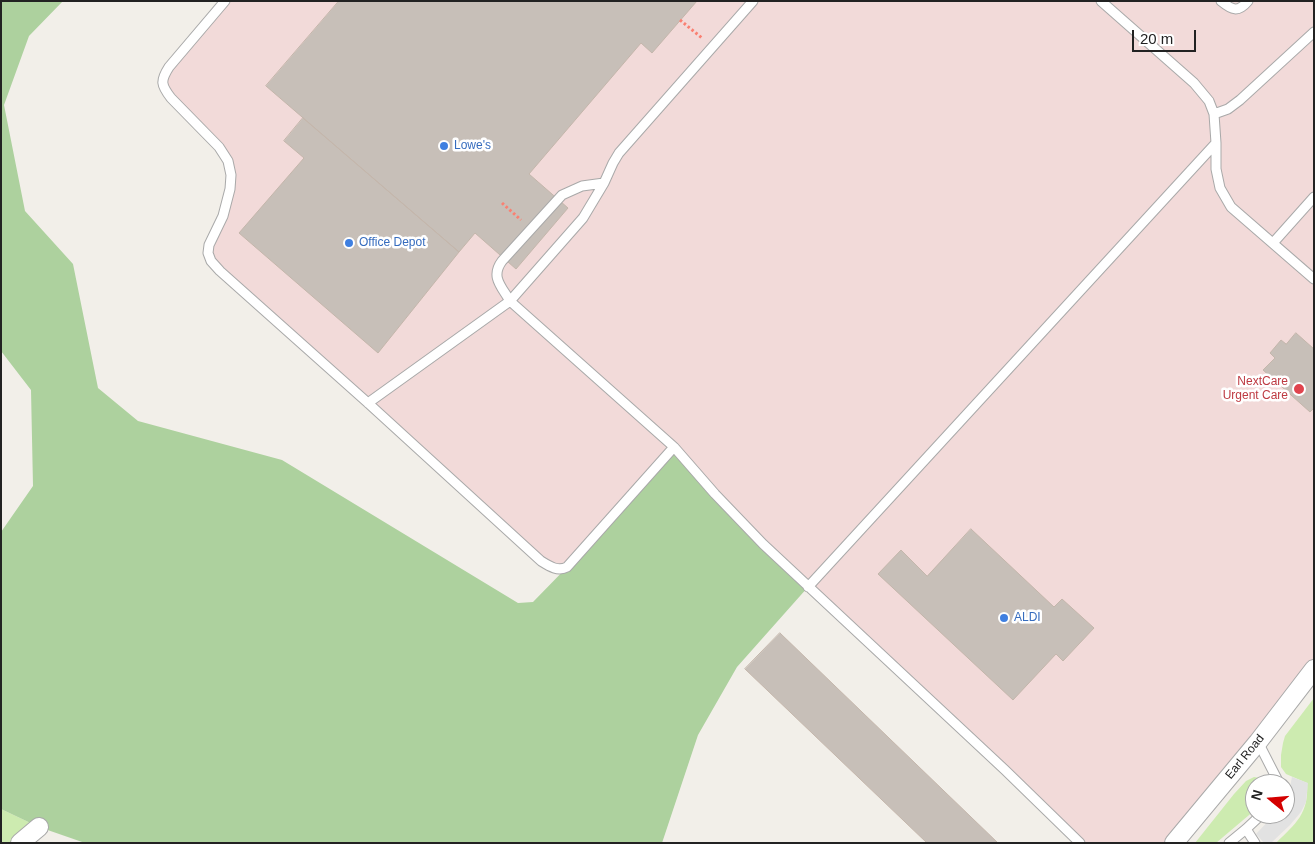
<!DOCTYPE html>
<html>
<head>
<meta charset="utf-8">
<style>
	body { margin:0 }
	#map { position:relative; width:1315px; height:844px; overflow:hidden; background:#f2efe9; font-family:Helvetica,sans-serif }
	canvas { display:block }
	.frame { position:absolute; inset:0; border:2px solid #222; pointer-events:none }
	.north { position:absolute; left:1245px; top:774px; width:50px; height:50px; box-sizing:border-box; background:#fff; border:1px solid #a7a7a7; border-radius:50%; rotate:287deg; font-size:14px; font-weight:700; line-height:20px; text-align:center; color:#222 }
	.north::after { content:''; display:block; margin:auto; width:18px; height:22px; background:#d40000; clip-path:polygon(50% 0,100% 100%,50% 72%,0 100%) }
	.scale { position:absolute; left:1132px; top:30px; width:64px; height:22px; box-sizing:border-box; border:2px solid #222; border-top:0; padding-left:6px; font-size:15px; line-height:18px; white-space:nowrap; color:#222; -webkit-text-stroke:4px #fff; paint-order:stroke }
</style>
</head>
<body>
<div id="map">
<canvas width="1315" height="844"></canvas>
<div class="frame"></div>
<div class="north">N</div>
<div class="scale">20 m</div>
</div>
<script>
const c = document.querySelector('canvas').getContext('2d');
c.lineJoin = 'round';
function paint(path, color) { c.fillStyle = color; c.fill(path, 'evenodd'); }
function stroke(path, color, width, dash) { c.strokeStyle = color; c.lineWidth = width; c.lineCap = dash ? 'butt' : 'round'; c.setLineDash(dash || []); c.stroke(path); }
function drawText(font, color, halo, rows, align = 'center') {
  c.font = font + ' Helvetica,sans-serif'; c.lineWidth = 5; c.setLineDash([]); c.textBaseline = 'middle'; c.strokeStyle = halo; c.fillStyle = color; for (const [text, x, y, turn = 0] of rows) {
    c.save(); c.translate(x, y); c.rotate((+turn || 0) * Math.PI / 180); c.textAlign = isNaN(turn) ? turn : align; if (halo) c.strokeText(text, 0, 0); c.fillText(text, 0, 0); c.restore();
  }
}
const commercial = new Path2D(`
	M225,1H1314V669L1174,843H1080L763,544L572,562L556,568L220,271L208,253L223,216L228,161L171,98L164,75Z`);
const grass = new Path2D(`
	M1314,698V841L1313,843H1276C1296,823 1309,814 1307,783L1286,774L1281,767V755L1283,743L1285,736Z
	M1254,777L1267,779L1272,784H1255V810L1216,843H1195L1234,794L1246,781Z
	M1,809L39,827L20,843H1Z`);
const forest = new Path2D(`
	M1,1H63L29,36L4,105L25,211L73,264L98,388L138,421L282,460L518,603L533,602L572,562L674,447L808,587L737,667L698,735L662,843H85L39,827L1,809V532L33,486L31,390L1,351Z`);
const parking = new Path2D(`
	M1292,777L1308,783L1306,802L1301,812L1290,825L1271,843H1264L1256,834L1275,814H1285V802L1288,797Z`);
const building = new Path2D(`
	M339,1H697L652,53L641,43L529,174L568,208L516,269L475,233L459,252L266,86Z
	M303,118L459,252L378,353L239,233L304,158L284,141Z
	M1296,333L1314,349V408L1310,412L1263,370L1275,358L1270,353L1281,340L1286,344Z
	M971,529L1054,607L1062,599L1094,628L1063,661L1056,654L1013,700L878,574L901,550L927,576Z
	M780,633L998,843H927L745,669Z`);
const path = new Path2D(`
	M680,20L702,38
	M502,203L521,220`);
const lane = new Path2D(`
	M225,1L169,67C160,81 161,85 171,98L219,147L228,161L231,175L230,189L223,216L209,245L208,253L211,261L220,271L368,403L541,561C549,566 558,572 567,567L674,447
	M1101,1L1194,83L1209,101L1214,114L1216,143V169L1220,188L1231,207L1314,279
	M1221,1C1232,10 1238,13 1248,1
	M1214,114L1228,109L1240,100L1314,32
	M604,183L582,186L562,195L502,261C490,277 502,287 510,301L674,447L715,494L763,544L1005,770L1080,843
	M1273,243L1314,197
	M368,403L510,301L583,218L604,183L613,163L619,153L753,1
	M808,587L1216,143
	M1258,742L1278,781V784
	M1246,829L1255,843
	M1229,843L1246,829L1262,814`);
const street = new Path2D(`
	M20,843L39,827
	M1174,843L1258,742L1314,669`);
const markers = [
	[444,146,5,"#3f7fe0"],
	[349,243,5,"#3f7fe0"],
	[1299,389,6,"#e0444e"],
	[1004,618,5,"#3f7fe0"]
];
const shopNames = [
	["Lowe's",454,146],
	["Office Depot",359,243],
	["ALDI",1014,618]
];
const healthNames = [
	["NextCare",1288,382],
	["Urgent Care",1288,396]
];
const streetNames = [
	["Earl Road",1245,757,-51]
];
paint(commercial, '#f2dad9');
paint(grass, '#cdebb0');
paint(forest, '#add19e');
paint(parking, '#e2e2e2');
paint(building, '#c7bfb8');
stroke(building, '#c4b6ab', 1);
stroke(lane, '#a9a9a9', 11);
stroke(street, '#a9a9a9', 20);
stroke(path, '#fa8072', 3, [2.5, 2.5]);
stroke(lane, '#fff', 9);
stroke(street, '#fff', 18);
for (const [x, y, r, color] of markers) { const dot = new Path2D(); dot.arc(x, y, r, 0, 2 * Math.PI); c.fillStyle = color; c.fill(dot); stroke(dot, '#fff', 2); }
drawText('12px', '#366cbe', '#fff', shopNames, 'left');
drawText('12px', '#be3a42', '#fff', healthNames, 'right');
drawText('12px', '#222', '#fff', streetNames);
</script>
</body>
</html>
